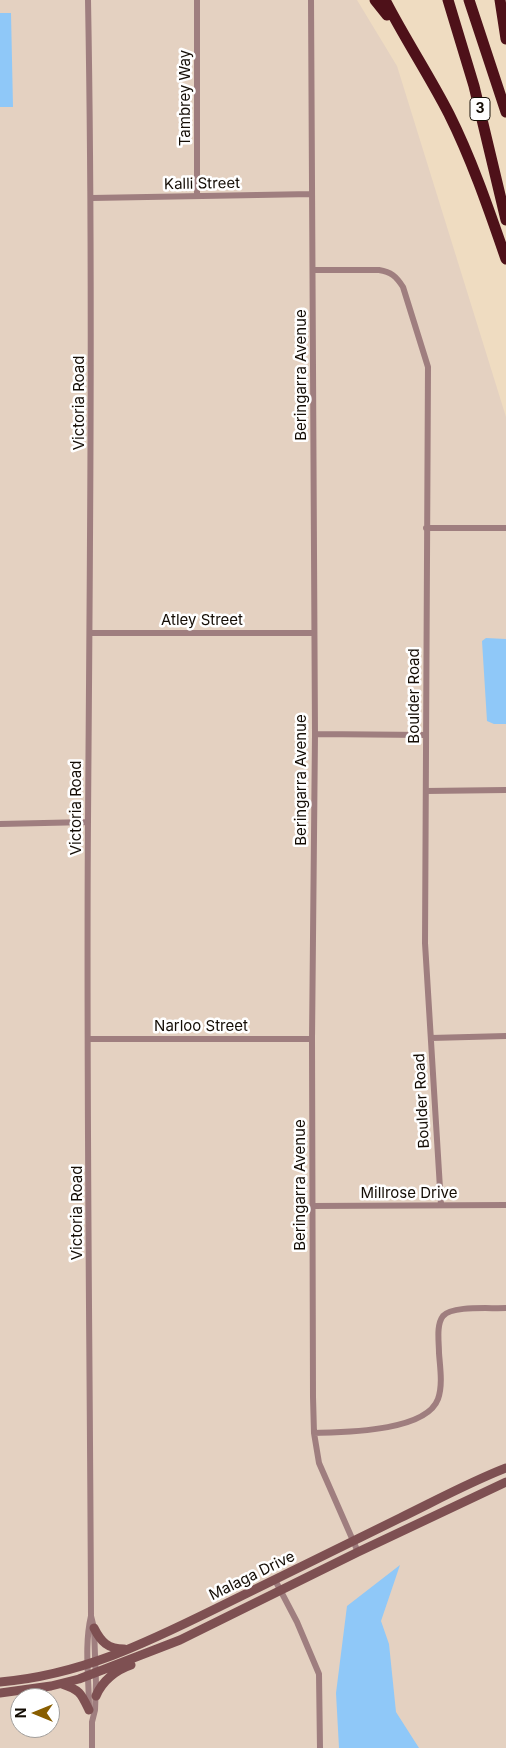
<!DOCTYPE html>
<html>
<head>
<meta charset="utf-8">
<style>
	body { margin:0 }
	#map { position:relative; width:506px; height:1748px; overflow:hidden; background:#efdcc1; font-family:Inter,sans-serif }
	canvas { display:block }
	.north { position:absolute; left:10px; top:1688px; width:50px; height:50px; box-sizing:border-box; background:#fff; border:1px solid #a19e9b; border-radius:50%; rotate:270deg; font-size:14px; font-weight:700; line-height:20px; text-align:center; color:#140d05 }
	.north::after { content:''; display:block; margin:auto; width:18px; height:22px; background:#895e00; clip-path:polygon(50% 0,100% 100%,50% 72%,0 100%) }
</style>
</head>
<body>
<div id="map">
<canvas width="506" height="1748"></canvas>
<div class="north">N</div>
</div>
<script>
const c = document.querySelector('canvas').getContext('2d');
c.lineJoin = 'round';
function paint(path, color) { c.fillStyle = color; c.fill(path, 'evenodd'); }
function stroke(path, color, width, dash) { c.strokeStyle = color; c.lineWidth = width; c.lineCap = dash ? 'butt' : 'round'; c.setLineDash(dash || []); c.stroke(path); }
function drawText(font, color, halo, rows, align = 'center') {
  c.font = font + ' Inter,sans-serif'; c.lineWidth = 5; c.setLineDash([]); c.textBaseline = 'middle'; c.strokeStyle = halo; c.fillStyle = color; for (const [text, x, y, turn = 0] of rows) {
    c.save(); c.translate(x, y); c.rotate((+turn || 0) * Math.PI / 180); c.textAlign = isNaN(turn) ? turn : align; if (halo) c.strokeText(text, 0, 0); c.fillText(text, 0, 0); c.restore();
  }
}
const industrial = new Path2D(`
	M0,0H357L397,66L506,417V1748H0ZM20,1698H50V1728H20Z`);
const water = new Path2D(`
	M0,13H11L13,107H0Z
	M486,638L506,639V724H494L487,721L482,641Z
	M400,1565L381,1621L389,1644L396,1712L419,1748H339L336,1693L347,1606Z`);
const minor = new Path2D(`
	M88,0C93,273 90,547 88,820C86,1085 90,1350 91,1616L94,1628L96,1683L95,1710L92,1722V1748
	M197,0V196
	M311,0L315,734L312,1039L313,1397L314,1433L319,1463L358,1552
	M92,198L312,194
	M313,270H379C391,272 396,276 403,287L428,367L425,943L441,1205
	M426,528H506
	M91,633H313
	M315,734L426,735
	M426,791L506,790
	M0,824L88,822
	M431,1038L506,1036
	M89,1039H312
	M312,1206L506,1205
	M314,1433C343,1432 426,1432 438,1399C443,1385 440,1367 439,1353C439,1342 436,1325 443,1316C452,1305 492,1309 506,1308
	M275,1580L297,1622L319,1674L320,1748
	M89,1708C89,1678 84,1646 91,1616`);
const secondary = new Path2D(`
	M94,1628C101,1642 108,1649 124,1649
	M0,1682C81,1675 146,1643 217,1608C278,1578 339,1548 400,1518C435,1501 470,1482 506,1468
	M62,1684C80,1690 81,1693 89,1710
	M0,1693L51,1686L79,1679L180,1640L358,1552L506,1482
	M96,1696C102,1681 116,1670 131,1665`);
const motorway = new Path2D(`
	M375,0L387,15
	M385,0C405,39 429,75 449,114C472,160 489,210 506,259
	M448,0L474,86L506,220
	M469,0L506,112
	M500,0L506,39`);
const shields = [
	[480,109,20]
];
const shieldNames = [
	["3",480,109]
];
const streetNames = [
	["Tambrey Way",185,98,-90],
	["Kalli Street",202,184,-1],
	["Beringarra Avenue",301,375,-90],
	["Victoria Road",79,403,-90],
	["Atley Street",202,620],
	["Boulder Road",414,696,-90],
	["Beringarra Avenue",301,780,-90],
	["Victoria Road",76,808,-90],
	["Narloo Street",201,1026],
	["Boulder Road",422,1101,-93],
	["Beringarra Avenue",300,1185,-90],
	["Millrose Drive",409,1193],
	["Victoria Road",77,1213,-90],
	["Malaga Drive",252,1576,-26]
];
paint(industrial, '#e4d1c1');
paint(water, '#8fc8f8');
stroke(minor, '#9f7e7f', 6);
stroke(secondary, '#7e5052', 9);
stroke(motorway, '#4e1119', 11);
for (const [x, y, w] of shields) { const box = new Path2D(); box.roundRect(x - w / 2, y - 11.5, w, 23, 4); c.fillStyle = '#fff'; c.fill(box); stroke(box, '#140d05', 1); }
drawText('bold 14px', '#140d05', null, shieldNames);
drawText('15px', '#140d05', '#fff', streetNames);
</script>
</body>
</html>
